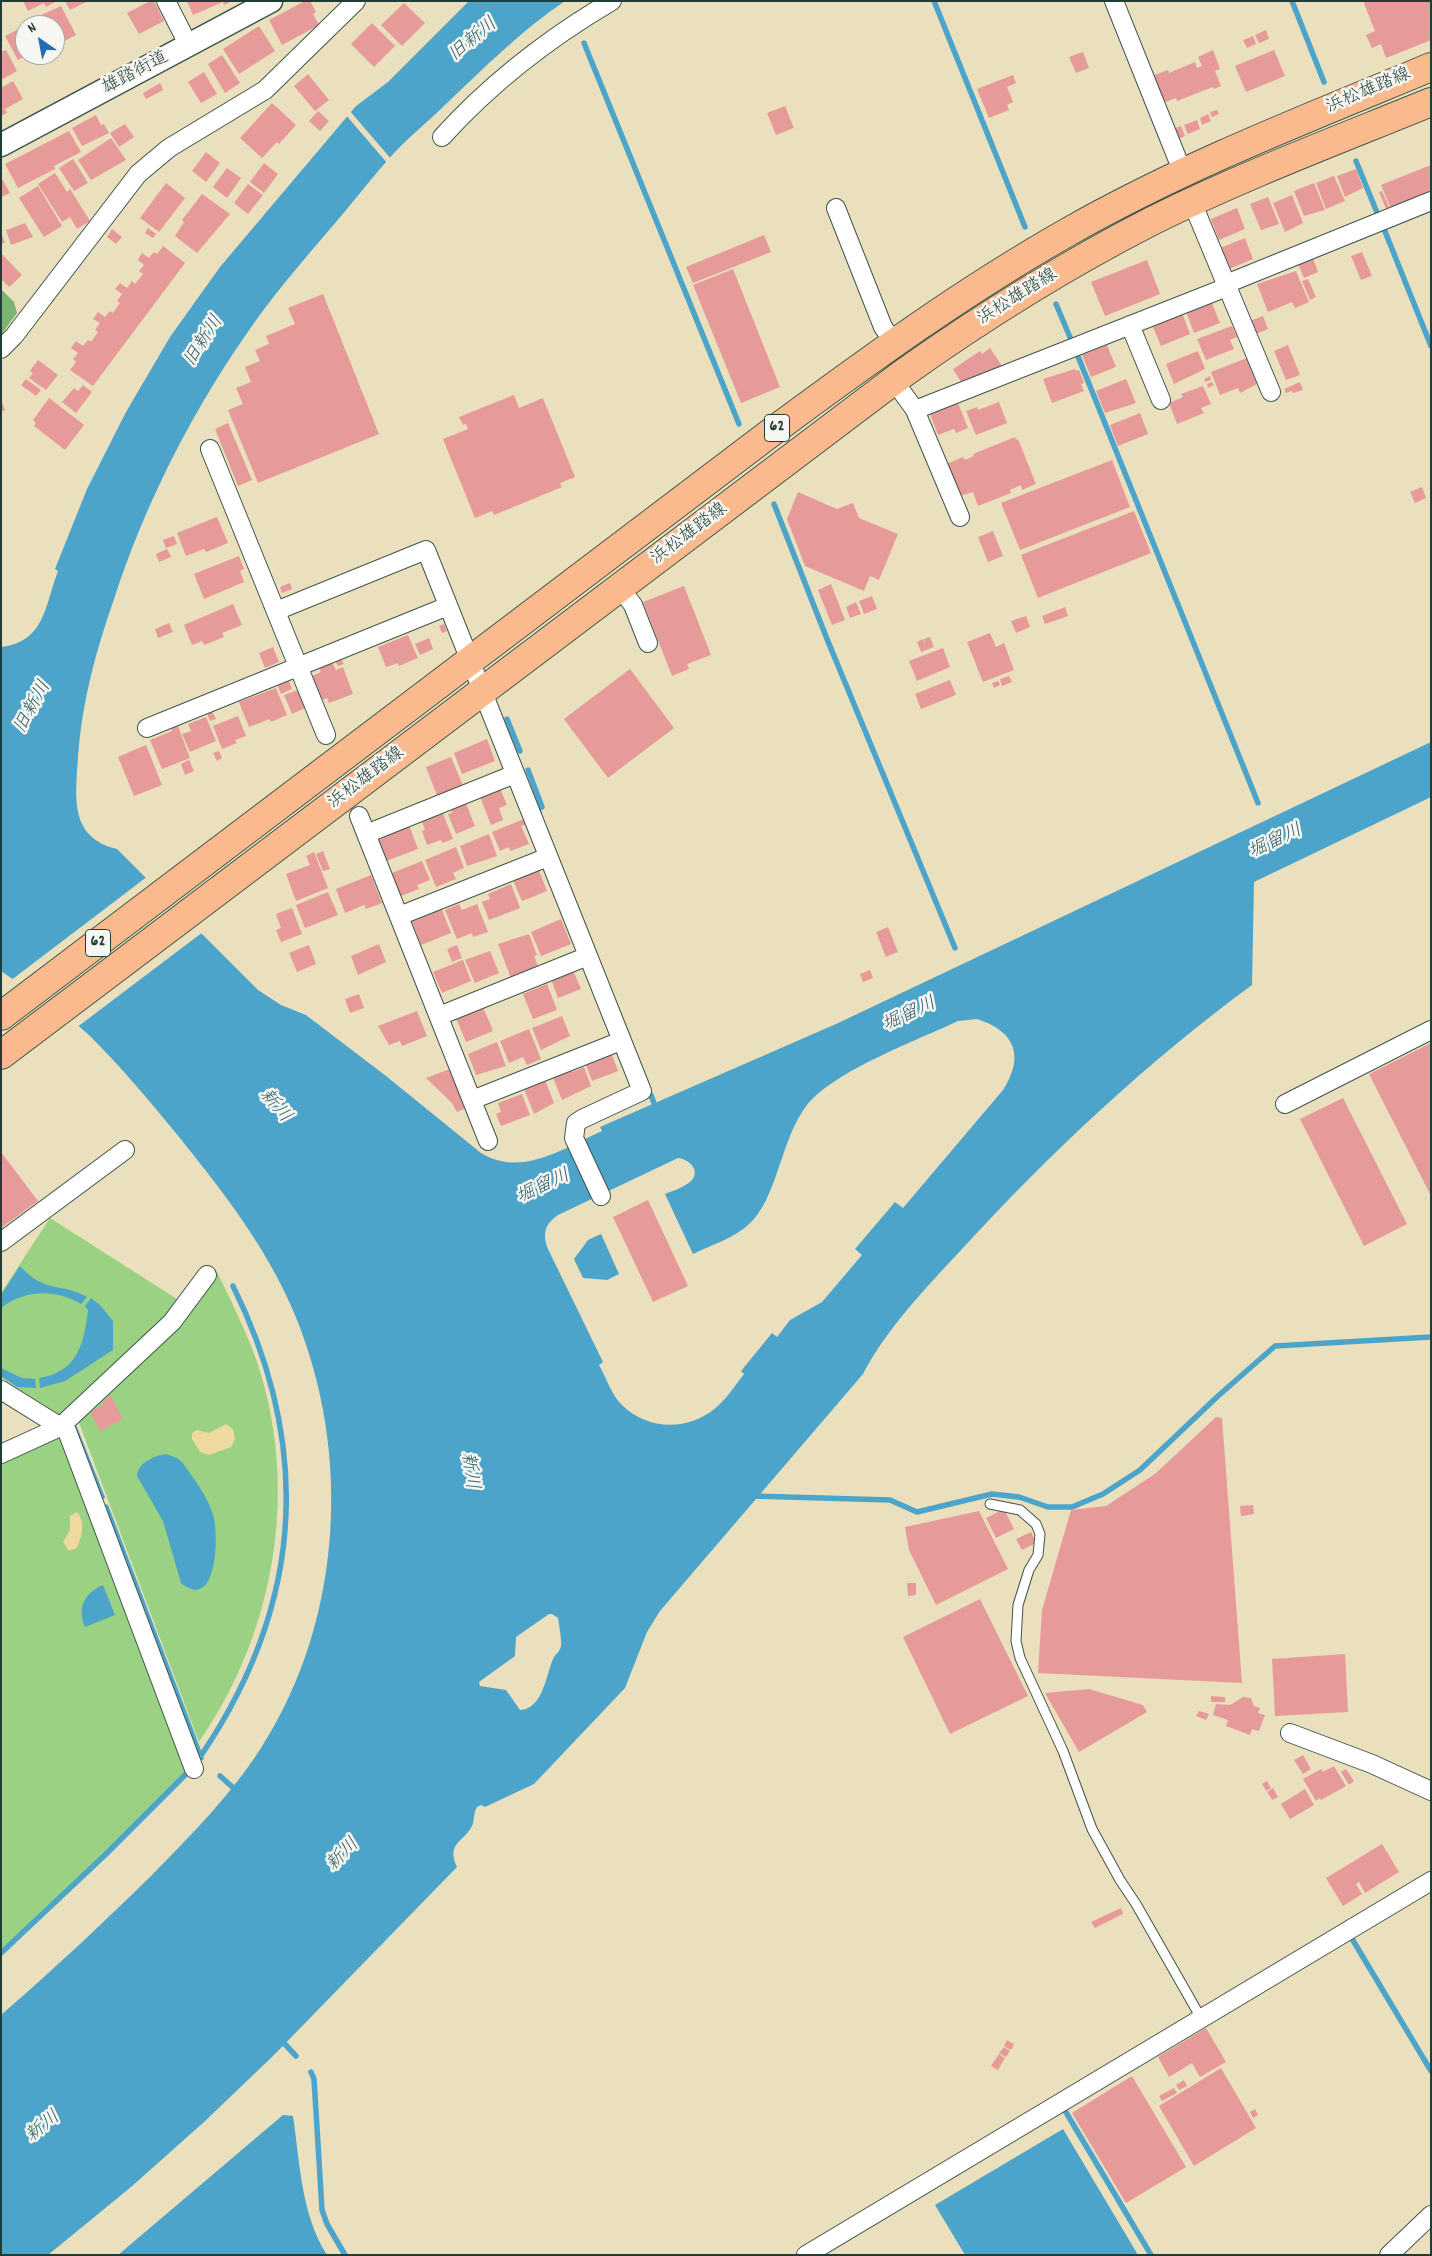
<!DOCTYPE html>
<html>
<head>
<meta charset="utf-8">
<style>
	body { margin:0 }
	#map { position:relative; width:1432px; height:2256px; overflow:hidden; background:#ebe0bd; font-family:Dekko,sans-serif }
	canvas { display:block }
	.frame { position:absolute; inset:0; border:2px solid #1f3d34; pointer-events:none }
	.north { position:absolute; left:15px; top:15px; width:50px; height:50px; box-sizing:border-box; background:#f6f6f2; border:1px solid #a0aca6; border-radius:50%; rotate:327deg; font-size:14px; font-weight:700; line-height:20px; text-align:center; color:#1f3d34 }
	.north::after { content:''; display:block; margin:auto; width:18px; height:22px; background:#1f6fb2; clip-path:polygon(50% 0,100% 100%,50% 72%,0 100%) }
</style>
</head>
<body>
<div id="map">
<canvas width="1432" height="2256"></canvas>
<div class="frame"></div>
<div class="north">N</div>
</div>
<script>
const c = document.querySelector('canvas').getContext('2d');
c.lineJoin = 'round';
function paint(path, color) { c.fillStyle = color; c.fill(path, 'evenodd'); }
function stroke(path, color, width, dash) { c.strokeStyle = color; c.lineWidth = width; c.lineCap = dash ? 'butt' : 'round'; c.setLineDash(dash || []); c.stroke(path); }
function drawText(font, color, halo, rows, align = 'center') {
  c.font = font + ' Dekko,"Klee One",sans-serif'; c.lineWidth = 5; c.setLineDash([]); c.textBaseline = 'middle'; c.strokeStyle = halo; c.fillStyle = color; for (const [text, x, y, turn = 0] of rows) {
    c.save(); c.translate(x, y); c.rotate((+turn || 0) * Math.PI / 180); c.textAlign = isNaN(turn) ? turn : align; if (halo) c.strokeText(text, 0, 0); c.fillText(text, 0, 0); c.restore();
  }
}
const green = new Path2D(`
	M50,1218L180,1301L166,1317L61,1416L1,1378V1293Z
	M217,1272C231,1301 245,1329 256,1359C300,1487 276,1631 199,1742L78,1420L196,1303Z
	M60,1435L187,1771L104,1854L1,1951V1464Z`);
const forest = new Path2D(`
	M1,289L14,302L17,313L1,335Z`);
const sand = new Path2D(`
	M226,1424L233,1429L235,1439L231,1447L209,1455L200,1452L192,1439V1433L197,1430L209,1433Z
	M77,1512C86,1523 82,1536 77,1548L69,1551L63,1542L70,1530V1516Z`);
const water = new Path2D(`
	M469,1H565C522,30 485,67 447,103C430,120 411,135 394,153C372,177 352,204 330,229C300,264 269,300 243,339C188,419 144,507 114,599C96,650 82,702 78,756C76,796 68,837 117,849L258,990L281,1005L306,1015L386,1076L481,1153C522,1178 563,1148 602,1131L600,1127L836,1024L1431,742V797L1254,882L1252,985C1147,1062 1050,1153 961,1250C926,1288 887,1328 863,1374L660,1611L647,1632L625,1688L534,1784L485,1807L481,1805L477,1807C473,1813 475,1820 472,1826C463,1843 446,1843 457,1867L274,2055L204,2122L131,2187L48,2255H1V2015C53,1970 103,1923 152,1875C191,1835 231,1795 261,1748C346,1616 353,1438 287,1297C259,1237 217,1184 175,1132C148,1099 120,1066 90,1036C66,1013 29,991 1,971V647C45,642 45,605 58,571L55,569L87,489L126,412L170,337L220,267L356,106L388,82ZM977,1019C1015,1031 1025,1056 1003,1090L903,1208L895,1202L855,1249L862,1255L822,1302L790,1320L777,1337L772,1333L741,1371L744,1374C736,1384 729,1395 720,1404C693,1431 649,1432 622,1405C612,1396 606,1377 599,1365L603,1362L548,1249C542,1234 545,1224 558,1215L678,1158C689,1159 702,1171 690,1182C684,1187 673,1191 665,1194L693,1254C711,1245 732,1239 747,1226C778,1200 780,1139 807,1105C834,1071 918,1040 958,1021ZM549,1614H552L558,1618C559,1624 562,1641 561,1646C560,1652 555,1654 553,1659C546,1675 543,1709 520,1710L506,1690L480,1686L479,1682L515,1656L516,1637Z
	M601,1234L619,1274L607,1280L583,1278L574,1259L588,1240Z
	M20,1266C45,1294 61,1282 87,1297L81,1304C56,1289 25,1289 1,1308V1295Z
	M91,1298L100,1305L113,1321V1350L65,1381L40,1388L39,1378C78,1372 84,1343 88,1310L85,1306Z
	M1,1368L22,1378L35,1379L36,1388L17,1387L1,1376Z
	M166,1454L177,1458L182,1462C194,1479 207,1495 213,1515C219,1534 218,1613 181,1583L163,1521L137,1476C138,1463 153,1456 166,1454Z
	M103,1585L115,1615L85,1627C77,1608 84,1593 103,1585Z
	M283,2115L293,2116C300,2163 301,2214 327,2255H118Z
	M1063,2129L1138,2255H965L935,2205Z`);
const pier = new Path2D(`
	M349,110L392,160L388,164L345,114Z
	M148,876L203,932L76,1028L10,981Z`);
const stream = new Path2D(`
	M934,1L1025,227
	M1292,1L1324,82
	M584,43L739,424
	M1356,161L1378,215
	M1384,229L1431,346
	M1056,304L1072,342
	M1077,354L1258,803
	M774,504L827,639L955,948
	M507,719L520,751
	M528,770L542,807L537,809L539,813
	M651,1095L656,1109
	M74,1427L102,1497
	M752,1496L890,1500L917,1512L992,1494L1019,1497L1048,1507H1072L1103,1494L1140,1470L1218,1396L1275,1346L1431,1337
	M106,1507L201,1758
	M200,1757C303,1606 314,1450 233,1286
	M220,1776L237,1791
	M1351,1937L1431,2071
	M1,1953L105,1855L185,1775
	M280,2039L296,2056
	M311,2072L314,2079L322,2210L327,2224L345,2255
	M1064,2109L1151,2255`);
const building = new Path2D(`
	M23,1H57L46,7L44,3L28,11Z
	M65,1H88L70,10Z
	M150,1H154L164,21L139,34L127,13Z
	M187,1H232L224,5L223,2L193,15Z
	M305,1H310L316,12L313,14L319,25L282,45L269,20Z
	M1363,1H1431V40L1386,58L1381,44L1372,48L1366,35L1375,31Z
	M404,3L425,23L402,46L381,25Z
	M61,6L76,35L59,44L57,40L55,41V25H35L32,19Z
	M372,23L395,46L374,67L351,44Z
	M25,26V55H28L18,60L5,36Z
	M259,26L275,51L239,74L223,49Z
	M1266,30L1269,39L1259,43L1255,35Z
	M1253,36L1256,44L1247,48L1243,40Z
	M6,50L17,71L1,80V52Z
	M1213,50L1220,69L1215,71L1221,86L1214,89L1213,87L1177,101L1176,98L1163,103L1152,76L1168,70L1169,73L1195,62L1197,68L1202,66L1198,57Z
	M1274,50L1285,76L1246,92L1235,66Z
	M1083,52L1089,68L1076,73L1069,57Z
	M222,55L240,83L225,93L208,64Z
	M204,72L217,94L201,103L188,82Z
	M308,74L329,100L315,111L294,86Z
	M1013,75L1016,83L1007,87L1013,102L1007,105L1009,110L989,118L977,89Z
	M13,81L23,99L5,109L7,113L1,116V88Z
	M160,83L163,90L146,99L143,93Z
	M272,103L296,125L279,144L277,142L262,158L240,138Z
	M785,106L794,128L776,135L767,113Z
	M1217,110L1219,114L1212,117L1210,112Z
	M318,111L329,121L320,131L309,121Z
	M1208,114L1211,121L1202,125L1200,118Z
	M96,115L101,125L104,124L109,133L82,146L72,128Z
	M1197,120L1200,129L1188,134L1184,125Z
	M125,124L134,137L119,147L110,133Z
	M1181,126L1185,136L1176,140L1172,129Z
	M69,131L81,152L54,166L55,169L18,188L5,164Z
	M111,138L126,160L91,180L78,160Z
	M206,152L220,163L206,182L192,171Z
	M73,159L88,183L74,191L59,168Z
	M264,163L278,174L264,193L250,182Z
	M1431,165V195L1392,211L1381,185Z
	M227,168L241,178L227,198L213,187Z
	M1356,169L1363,188L1345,197L1337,176Z
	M55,173L67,192L70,189L90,221L77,229L70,217L62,222L38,184Z
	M1334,176L1345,201L1326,209L1316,183Z
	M1,177L10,193L1,197Z
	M166,183L185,198L159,232L140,218Z
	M1314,183L1325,210L1304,216L1294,191Z
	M248,184L263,195L248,214L234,203Z
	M38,186L62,226L44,237L19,198Z
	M1382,191L1389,207L1386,209L1379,192Z
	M202,194L230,214L197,253L175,236L184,222L182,220Z
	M1292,195L1303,223L1285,232L1273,203Z
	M1268,197L1279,224L1261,230L1250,204Z
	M1237,208L1245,229L1219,240L1211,219Z
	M25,223L33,237L11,245L6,230Z
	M148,228L156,234L153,238L145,233Z
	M112,229L122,237L116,244L107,237Z
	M1,232L5,243L1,244Z
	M764,235L771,252L693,283L686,267Z
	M1245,238L1253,259L1229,269L1220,248Z
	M163,246L185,263L93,386L70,370L76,362L73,359L78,353L71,348L76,341L83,346L88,340L91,342L98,332L95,330L100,323L93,319L98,312L105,317L110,311L113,313L120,303L117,301L122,294L115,289L120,283L127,288L132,281L135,284L143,274L139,271L144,265L138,260L142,253L149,258L154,252L157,254Z
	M1362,252L1372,276L1361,280L1351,256Z
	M1,253L22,275L9,287L1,279Z
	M1313,258L1318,272L1304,278L1298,264Z
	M1147,260L1160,294L1105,316L1091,282Z
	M733,269L780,387L741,403L693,285Z
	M1296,271L1309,302L1295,308L1292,302L1268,312L1257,284Z
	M1308,279L1316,297L1310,300L1302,281Z
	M323,294L379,434L258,483L228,410L243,404L236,388L251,382L245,367L260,361L255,350L269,344L266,336L295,324L288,308Z
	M1210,299L1220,323L1194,333L1185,309Z
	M1182,313L1190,334L1161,346L1152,325Z
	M1263,316L1268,329L1256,334L1250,321Z
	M1232,326L1237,337L1230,340L1234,349L1206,360L1197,339Z
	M1107,345L1116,367L1091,377L1082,355Z
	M1288,345L1300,375L1286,380L1274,351Z
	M990,348L1002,366L987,376L984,372L963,385L953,369L980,351L982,354Z
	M1198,351L1205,369L1174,384L1166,364Z
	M1247,358L1257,384L1240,393L1238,388L1220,395L1211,372Z
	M38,360L58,375L46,390L29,378L33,373L30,371Z
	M1075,369L1076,371L1079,370L1084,383L1081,384L1084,391L1052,403L1043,379Z
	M1210,376L1211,380L1205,382L1204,379Z
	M26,379L41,390L36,396L21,385Z
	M1126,379L1136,403L1105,413L1096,391Z
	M1212,382L1214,385L1208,388L1207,384Z
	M1300,382L1303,390L1293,393L1292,391L1286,393L1284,389Z
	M83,385L92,392L76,413L62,402L74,388L78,391Z
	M1203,386L1211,404L1201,408L1204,413L1177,424L1169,403L1183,397L1181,394Z
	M514,395L519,408L543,398L575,477L560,483L562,487L494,515L492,511L475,518L443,439L468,429L466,424L463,425L459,417Z
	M49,398L84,425L65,450L34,426L36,423L33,420Z
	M1,399L5,410L1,412Z
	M999,402L1007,423L976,435L966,411L977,407L978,410Z
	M958,403L968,428L956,433L954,429L938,435L930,414Z
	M1140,413L1148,434L1118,446L1110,425Z
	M228,423L252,480L238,486L215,429Z
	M1015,437L1016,440L1018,439L1036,484L1022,490L1021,485L1010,490L1011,493L978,506L973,492L957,497L944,465L963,457L965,460L974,456L973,454Z
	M1112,460L1130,507L1020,550L1001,503Z
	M1422,487L1426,498L1415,503L1410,492Z
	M798,492L837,509L853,503L859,518L898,534L879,580L870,576L864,591L805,566L787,519Z
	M1134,511L1151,553L1038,598L1021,555Z
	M217,517L228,543L206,552L204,549L186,556L177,533Z
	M993,531L1003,556L988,562L978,537Z
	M174,536L177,544L166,548L163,540Z
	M167,549L171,557L159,562L156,554Z
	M239,556L244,569L240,571L244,582L204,599L194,574Z
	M290,583L292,589L282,593L280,587Z
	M831,584L845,620L832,625L818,590Z
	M684,586L711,655L687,664L689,669L672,676L643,602Z
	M872,596L877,609L864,614L859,601Z
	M856,602L861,614L850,618L846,607Z
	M233,604L242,625L222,633L224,637L204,645L202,641L192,645L184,625Z
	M1065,607L1068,616L1045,624L1042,616Z
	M1026,616L1030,627L1016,633L1011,621Z
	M169,623L173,632L158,638L155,629Z
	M444,624L447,631L442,633L439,626Z
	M990,633L996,647L1004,643L1014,670L983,682L967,642Z
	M408,635L418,658L399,666L398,663L386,667L378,647Z
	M930,637L934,647L921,652L917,642L923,639L926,646L924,639Z
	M429,638L433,649L420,655L415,644Z
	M273,647L279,662L265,668L259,653Z
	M943,648L950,667L917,681L909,661Z
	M341,659L344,664L338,666L335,661Z
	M332,662L336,670L343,667L353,694L329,703L327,698L322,700L312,676L321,672L319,668Z
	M630,669L674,728L608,778L564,719Z
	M1009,676L1012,682L1002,686L1000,679Z
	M288,679L292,689L281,694L277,684Z
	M950,680L956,695L921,709L915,694Z
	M998,681L1000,685L994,688L992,683Z
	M276,688L287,715L271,722L270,719L249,727L239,702Z
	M298,690L305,708L292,714L284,695Z
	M212,711L216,719L210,721L207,713Z
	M238,716L246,736L235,740L237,743L222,749L213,726Z
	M206,717L216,741L190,752L182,734L191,731L188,724Z
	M178,726L190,758L162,769L150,740L172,731L171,729Z
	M487,739L495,761L462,774L454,753Z
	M146,745L162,785L134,796L118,757Z
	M219,751L222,758L217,761L213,753Z
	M451,757L464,788L438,798L426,767Z
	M189,760L194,771L185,775L181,764Z
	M499,786L507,805L499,808L503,820L491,825L479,794Z
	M465,801L475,826L456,834L448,814L452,813L450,807Z
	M442,811L453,839L442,843L441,840L427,845L422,831L425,830L421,819Z
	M524,819L526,824L521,826L529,844L510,851L509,847L500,851L492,832Z
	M409,825L418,849L386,861L378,840L384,838L383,835Z
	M489,834L497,856L467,866L460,846Z
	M456,847L464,868L453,873L456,879L436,887L425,860Z
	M323,851L330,869L323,871L316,854Z
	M314,852L328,888L296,901L286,874L310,865L306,856Z
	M422,861L430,880L417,885L419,889L401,896L392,873Z
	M538,868L547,891L522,901L512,878Z
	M371,875L382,903L366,909L364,905L345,913L336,889Z
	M511,884L520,908L489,920L482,902L490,899L488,894Z
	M328,892L338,915L305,928L296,905Z
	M459,904L462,910L477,904L488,932L473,937L472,933L457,939L445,910Z
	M441,907L451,933L421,945L411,919Z
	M292,908L302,934L281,942L276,930L281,928L276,914Z
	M561,919L571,944L541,956L531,932Z
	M888,927L898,952L886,957L876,932Z
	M529,934L537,955L534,956L538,966L525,971L526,975L512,981L498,944Z
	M379,944L386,962L358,975L351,956Z
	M309,945L316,964L297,972L289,953Z
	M457,945L462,958L452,962L447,949Z
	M490,951L499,973L475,983L465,960Z
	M463,960L471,981L442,993L433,972Z
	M573,970L581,989L558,998L551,979Z
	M870,970L873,978L863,982L860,974Z
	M547,984L557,1010L533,1019L523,994Z
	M359,994L364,1008L350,1013L345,999Z
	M483,1007L493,1031L466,1042L456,1018Z
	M417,1011L427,1036L402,1046L400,1041L389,1045L378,1026Z
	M562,1016L570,1036L541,1050L532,1028Z
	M529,1029L541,1059L527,1065L523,1057L509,1063L500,1041Z
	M497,1042L506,1066L476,1075L468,1054Z
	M1431,1043V1196L1369,1074Z
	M611,1052L618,1071L592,1081L585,1062Z
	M570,1067L572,1072L584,1067L591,1086L562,1100L551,1073Z
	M450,1069L460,1095L463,1094L468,1107L457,1112L451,1102L426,1078Z
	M545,1080L554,1103L534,1114L524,1089Z
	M522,1094L530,1115L501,1126L496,1114L501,1112L498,1103Z
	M1343,1098L1407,1224L1364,1246L1300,1119Z
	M1,1152L38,1201L1,1228Z
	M648,1200L688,1286L653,1302L613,1217Z
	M111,1396L123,1419L100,1431L90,1412L104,1404L102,1401Z
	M1216,1417L1222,1418L1242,1683L1038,1673L1042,1610L1071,1510L1106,1506L1155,1474Z
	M1253,1505L1254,1514L1241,1516L1240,1506Z
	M1004,1509L1014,1529L996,1538L986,1518Z
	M979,1511L1008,1569L936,1605L909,1550L905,1527Z
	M1031,1532L1036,1543L1022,1550L1016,1539Z
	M907,1583H916V1595L908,1596Z
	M980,1599L1028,1696L950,1734L903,1637Z
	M1345,1654L1348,1712L1275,1716L1272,1659Z
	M1089,1689L1143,1705L1147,1712L1079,1752L1045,1693Z
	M1211,1696L1225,1697V1702H1211Z
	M1243,1697L1251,1698L1254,1706L1260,1708L1258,1713L1265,1715L1259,1731L1252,1729L1250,1735L1226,1726L1228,1720L1213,1715L1216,1704L1230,1705Z
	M1199,1711L1209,1714L1206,1720L1196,1716Z
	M1303,1755L1311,1769L1303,1774L1294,1760Z
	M1334,1766L1346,1786L1321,1800L1320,1798L1316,1801L1303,1779L1321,1769L1323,1772Z
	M1346,1769L1354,1781L1349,1785L1341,1772Z
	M1267,1781L1271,1788L1266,1791L1262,1784Z
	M1273,1788L1278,1797L1272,1800L1267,1792Z
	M1305,1789L1314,1805L1290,1819L1281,1804Z
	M1382,1844L1399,1872L1365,1893L1359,1882L1356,1884L1362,1894L1343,1906L1326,1878Z
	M1121,1908L1123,1914L1095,1928L1091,1922Z
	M1206,2028L1226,2062L1200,2077L1192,2063L1169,2077L1158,2057Z
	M1007,2040L1014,2044L1011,2050L1004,2046Z
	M1004,2047L1010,2051L1006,2057L999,2053Z
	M999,2054L1005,2058L998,2070L991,2066Z
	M1221,2068L1256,2128L1194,2166L1159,2106Z
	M1132,2076L1186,2167L1126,2203L1072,2113Z
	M1184,2080L1187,2086L1179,2090L1176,2085Z
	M1174,2088L1177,2093L1162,2101L1159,2096Z
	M1255,2109L1258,2115L1253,2118L1250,2112Z`);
const service = new Path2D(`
	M990,1504L1020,1510L1036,1524L1040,1534L1038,1555L1029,1570L1018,1605L1016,1641L1020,1658L1063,1751L1092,1829L1120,1880L1136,1904L1201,2018`);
const minor = new Path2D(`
	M166,1L189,46
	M1114,1L1183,173
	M442,137C491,83 549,38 612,1
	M1192,202L1271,392
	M836,208L883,327L894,342
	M1226,284L1431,201
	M1130,325L1161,400
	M1,349L14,336L138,174L169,148L265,90L356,1
	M894,381L915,410L960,517
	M915,410L1227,287
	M210,449L326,735
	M620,588L633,605L648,643
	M276,611L426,550L642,1091L582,1119L576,1123L574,1138L601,1196
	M147,728L448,606
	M359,816L488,1141
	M366,834L515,774
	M399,916L548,857
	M439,1016L588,956
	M472,1100L621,1041
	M1285,1104L1431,1030
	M1,1242L125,1150
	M1,1390L67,1431L194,1769
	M1,1454L60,1427L172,1322L207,1275
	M1290,1733L1372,1764L1431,1791
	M806,2255L1431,1881
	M1389,2255L1431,2215`);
const tertiary = new Path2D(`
	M1,145L271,1`);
const primary = new Path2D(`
	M1,1016L773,431C869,360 964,291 1068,232C1184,166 1308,118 1431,67
	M1,1055L901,375C981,318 1064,266 1152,221C1242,176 1338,140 1431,102`);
const shields = [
	[777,428,25],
	[98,943,25]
];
const shieldNames = [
	["62",777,428],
	["62",98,943]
];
const streetNames = [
	["雄踏街道",136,74,-28],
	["浜松雄踏線",1369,92,-23],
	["浜松雄踏線",1018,298,-32],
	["浜松雄踏線",690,535,-37],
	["浜松雄踏線",367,779,-37]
];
const waterNames = [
	["旧新川",474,41,-40],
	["旧新川",205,342,-57],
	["旧新川",34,708,-61],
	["堀留川",1276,843,-25],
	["堀留川",910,1016,-25],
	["新川",274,1107,49],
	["堀留川",544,1188,-25],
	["新川",468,1471,82],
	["新川",344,1856,-45],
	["新川",44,2128,-39]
];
paint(green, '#9ad182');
paint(forest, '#7bb370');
paint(sand, '#eeda9e');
paint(water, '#4da4ca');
paint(pier, '#ebe0bd');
stroke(stream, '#4da4ca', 5.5);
paint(building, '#e69a99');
stroke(service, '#3e5549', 11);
stroke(minor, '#3e5549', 20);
stroke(tertiary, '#3e5549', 25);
stroke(primary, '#3e5549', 30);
stroke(service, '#fff', 9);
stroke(minor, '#fff', 18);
stroke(tertiary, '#fff', 22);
stroke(primary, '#fbba8d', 28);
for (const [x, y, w] of shields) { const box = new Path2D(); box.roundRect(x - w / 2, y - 13.5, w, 27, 4); c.fillStyle = '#f6f6f2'; c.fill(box); stroke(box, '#1f3d34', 1); }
drawText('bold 16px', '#1f3d34', null, shieldNames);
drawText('18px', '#1f3d34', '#f6f6f2', streetNames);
drawText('italic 19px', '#2d5c61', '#f6f6f2', waterNames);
</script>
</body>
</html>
